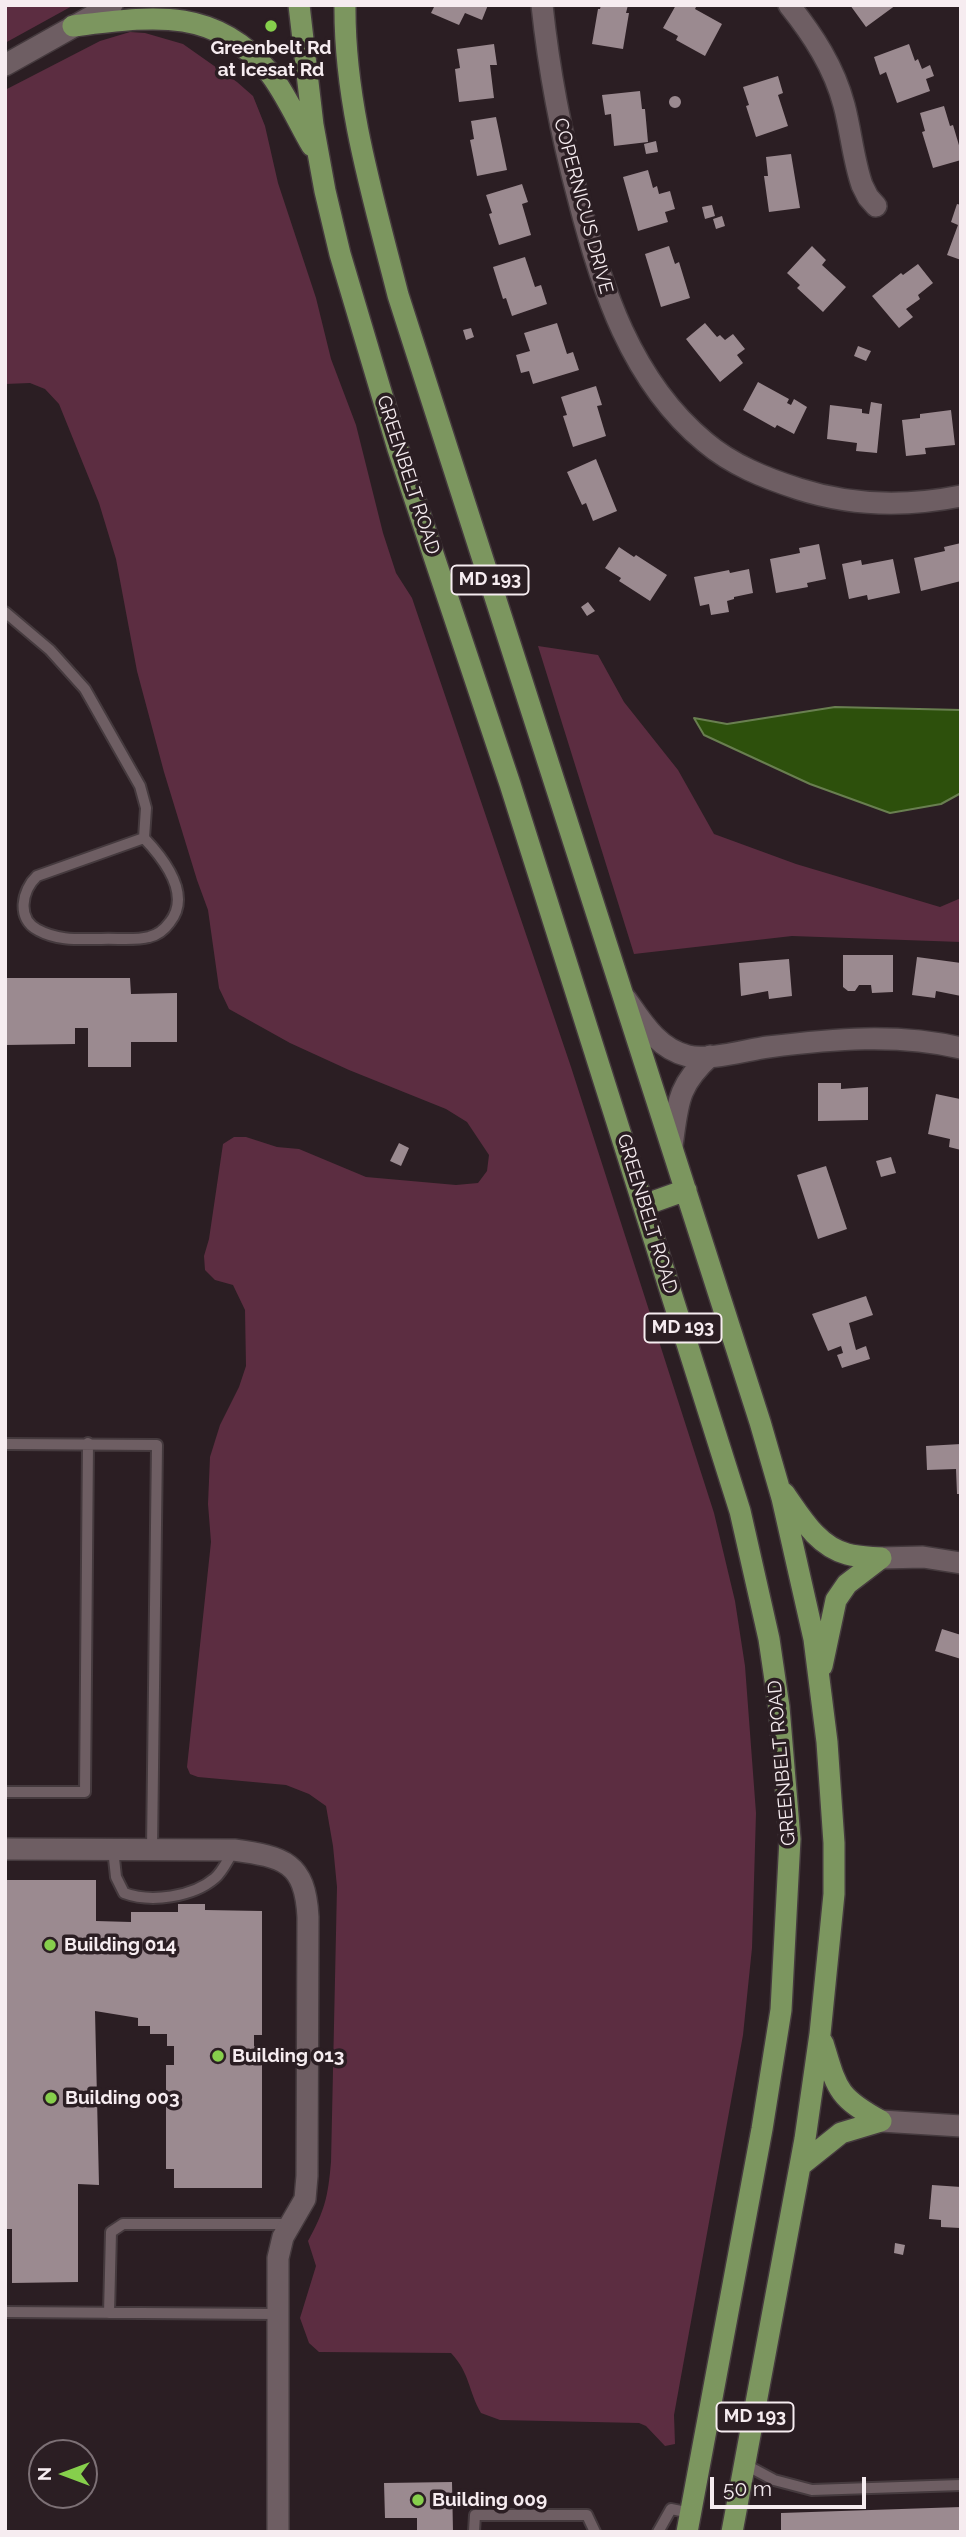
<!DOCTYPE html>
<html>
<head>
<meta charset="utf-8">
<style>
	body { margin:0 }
	#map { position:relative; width:966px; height:2537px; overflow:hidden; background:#2b1e23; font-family:Raleway,sans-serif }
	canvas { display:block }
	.frame { position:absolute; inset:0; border:7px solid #f6ecf0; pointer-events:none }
	.north { position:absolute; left:28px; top:2439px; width:70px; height:70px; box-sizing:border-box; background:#2b1e23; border:2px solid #7c7075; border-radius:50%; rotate:270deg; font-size:19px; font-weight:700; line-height:28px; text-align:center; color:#f6ecf0 }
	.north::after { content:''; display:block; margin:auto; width:24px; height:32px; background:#86cf4c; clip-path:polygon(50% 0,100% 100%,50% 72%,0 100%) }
	.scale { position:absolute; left:710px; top:2477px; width:156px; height:32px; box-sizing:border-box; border:4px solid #f6ecf0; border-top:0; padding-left:9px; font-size:21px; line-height:24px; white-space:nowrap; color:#f6ecf0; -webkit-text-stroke:5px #2b1e23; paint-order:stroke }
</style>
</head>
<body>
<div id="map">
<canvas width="966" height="2537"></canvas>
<div class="frame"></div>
<div class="north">N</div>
<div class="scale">50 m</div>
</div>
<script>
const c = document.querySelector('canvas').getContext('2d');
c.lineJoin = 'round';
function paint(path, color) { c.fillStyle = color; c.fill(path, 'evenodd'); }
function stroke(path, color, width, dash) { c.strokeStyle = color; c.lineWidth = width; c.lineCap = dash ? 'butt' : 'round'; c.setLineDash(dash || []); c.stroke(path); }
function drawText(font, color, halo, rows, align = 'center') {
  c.font = font + ' Raleway,sans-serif'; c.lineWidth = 7; c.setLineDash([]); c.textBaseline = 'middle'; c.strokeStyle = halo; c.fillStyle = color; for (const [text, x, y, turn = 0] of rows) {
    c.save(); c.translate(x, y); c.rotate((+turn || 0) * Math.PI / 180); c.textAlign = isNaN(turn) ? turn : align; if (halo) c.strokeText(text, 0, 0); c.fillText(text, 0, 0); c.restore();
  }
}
const green = new Path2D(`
	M5,5H74L5,43Z
	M130,32L145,33L183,44L237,82L253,96L265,126L278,183L316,298L331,359L356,425L383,533L396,573L412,598L571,1067L714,1513L735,1601L745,1666L756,1813L752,1948L743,2035L674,2415L675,2444L665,2446L646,2426L639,2423L500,2420L481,2413C468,2390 470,2373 451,2353L319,2352L309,2343L300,2318L316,2266L308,2241C325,2210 328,2197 331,2162L337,1887L333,1846L326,1806L309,1794L286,1785L198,1777L190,1774L187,1767L211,1542L208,1504L210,1457L220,1425L239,1387L246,1366L245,1310L233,1285L215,1280L205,1270L204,1256L209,1239L223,1144L234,1137H246L277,1147L299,1149L366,1177L456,1185L478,1183L487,1171L489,1155L467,1122L446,1109L349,1070L290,1043L229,1009L219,988L208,910L197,880L164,772L137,671L116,559L99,503L59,404L45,389L30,383L5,384V90L100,41Z
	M538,646L598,655L624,702L678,770L714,834L796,864L940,907L961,898V942L792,936L634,954Z`);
const water = new Path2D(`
	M835,707L961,710V793L941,804L890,813L810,784L704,735L694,718L727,724Z`);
const building = new Path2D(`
	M435,5H488L482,20L465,13L459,25L431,13Z
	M601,5H628L626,13H629L623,49L592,44L598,9H600Z
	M676,5H697L695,9L722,24L705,56L676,40L678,36L663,28Z
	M850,5H896L866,27Z
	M494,44L497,65H490L494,98L459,102L455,69L460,68L457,49Z
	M909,44L915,61L918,59L922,69L930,65L934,76L926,79L930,91L897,103L886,72L880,75L874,57Z
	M778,76L783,93L778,95L788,126L756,137L746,106L749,105L743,87Z
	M640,91L642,109H645L648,142L614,146L611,114L605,115L602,95Z
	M669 102a6 6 0 1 1 12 0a6 6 0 1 1-12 0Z
	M944,106L950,126L953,125L961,152V160L933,168L922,132L925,131L920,113Z
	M496,117L507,170L477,176L470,140L474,139L471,121Z
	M656,141L658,152L646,154L644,144Z
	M791,154L800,208L769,212L764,176H768L766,157Z
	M648,170L653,188L657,186L659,194L670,191L675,209L665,212L668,222L638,231L623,177Z
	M522,184L528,202L522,204L531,235L499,245L489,214L492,213L486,195Z
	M957,204L961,205V260L947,255L958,225L951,222Z
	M712,205L715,216L705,219L702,207Z
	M722,216L725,226L716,229L713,219Z
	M669,246L675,264L679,262L690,298L661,307L645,254Z
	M812,246L826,260L822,265L846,287L823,312L797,288L800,285L787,273Z
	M525,257L535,287L541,285L547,304L512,316L506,298L503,299L493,267Z
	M918,264L933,283L918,295L920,299L906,309L913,317L899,328L872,296L901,273L903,275Z
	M557,323L567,354L573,352L579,370L533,384L529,371L521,373L516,355L530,351L524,333Z
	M705,323L717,337L720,335L725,340L733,334L745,349L737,355L743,363L720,382L686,339Z
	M471,328L474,337L466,340L463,330Z
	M858,346L871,351L866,361L854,356Z
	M758,382L789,399L787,403L791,405L794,399L807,407L794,434L777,425L775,428L743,410Z
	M596,386L602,405L597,406L606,436L573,447L563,416L567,415L561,397Z
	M871,402L882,404L877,453L856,451L857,443L827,439L830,405L862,409V413L869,414Z
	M951,410L955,445L925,448L926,454L906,456L902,420L920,418V414Z
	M596,459L617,511L593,521L586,503L582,505L567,472Z
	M961,543V581L921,591L914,558L945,551L944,547Z
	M819,544L826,579L807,583L808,587L776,593L770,559L800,553L799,548Z
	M619,547L634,557L636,555L667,575L650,601L619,581L621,578L605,568Z
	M893,559L900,593L868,600L867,595L849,599L842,564L861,560L862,565Z
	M749,569L753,593L734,597V599L727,601L729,612L711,615L709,604L700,606L694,577L729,570L730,573Z
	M588,602L595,611L587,616L581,607Z
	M843,955H893V992L872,993L871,985H859L855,991H848L843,987Z
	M917,957L961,963V996L936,991L935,998L912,995Z
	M789,959L792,996L769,999L768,991L741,996L739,963Z
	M5,978H130L131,994L177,993V1042H131V1067H88V1028H75V1044L5,1045Z
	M818,1083H841V1089L868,1087V1120L818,1121Z
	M936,1094L960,1099L961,1150L949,1147L950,1139L928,1134Z
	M399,1143L409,1148L401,1166L390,1161Z
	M891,1157L896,1173L881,1177L876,1161Z
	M826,1166L847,1229L818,1239L797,1175Z
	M866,1296L873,1315L849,1323L856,1350L866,1346L870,1359L842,1368L837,1355L843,1353L841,1346L828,1351L812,1314Z
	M961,1444V1494H957L956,1469L927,1470L926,1446Z
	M942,1629L961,1635V1659L935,1651Z
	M5,1880H96V1921L131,1922V1912H178V1904H205V1910L262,1911V2035H254V2046H262V2188H174V2169H166V2065H174V2046H167V2034H150V2026H138V2018L95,2011L99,2185L78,2184V2282L12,2283V2229H5Z
	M932,2185L961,2187L960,2228L941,2227V2220L929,2219Z
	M895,2243L905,2245L903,2255L894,2253Z
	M452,2482L453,2532H417V2518H385L384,2483Z
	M961,2507V2532H781V2513Z`);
const lane = new Path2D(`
	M5,612L50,650L85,689L140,786L146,808L144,838C163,858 192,894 170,922C165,929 158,935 149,937C134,941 116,938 101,939C80,939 58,941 38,930C16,919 22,890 37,876L144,838
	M5,1444L157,1445L152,1849
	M5,1792H85L88,1443
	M113,1849L116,1877L124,1893C151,1903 193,1897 215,1878C223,1871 228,1859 234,1850
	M5,2312L277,2314
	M109,2313L111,2232L123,2224H289
	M746,2465L774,2480L812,2490L961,2485
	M474,2532L475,2515H587L595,2532
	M658,2532L671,2509L691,2513`);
const street = new Path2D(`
	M542,5C549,71 561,134 578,197C601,287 631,381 705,442C732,465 765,478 799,489C852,506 906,507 961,496
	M789,5C813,35 834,67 844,105C851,131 853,159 862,185L868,197L876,206
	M5,65L112,5
	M626,999C642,1022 658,1049 688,1056C708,1061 746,1050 768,1047C832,1039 897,1033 961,1048
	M672,1146C678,1103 677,1086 710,1056
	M881,1558L923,1557L961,1563
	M5,1849L234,1850C284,1857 305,1862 308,1917L307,2176L305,2199L283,2237L278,2258V2532
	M881,2121L961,2126`);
const primary = new Path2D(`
	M299,5L313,125L325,191L340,254L398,449L510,784L740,1511L769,1639L779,1707L790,1839L781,2010L762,2129L687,2532
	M345,5C344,104 374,200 398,295L760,1422L782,1498L814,1639L827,1742L834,1843V1894L820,2034L805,2139L732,2532
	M73,26C149,17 213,5 268,71C284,90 299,124 312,146
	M644,1205L686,1190
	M784,1493C801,1517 817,1546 847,1554C858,1557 870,1557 881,1558
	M822,1666L836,1600L847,1584L881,1558
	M823,2043C837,2089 837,2097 881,2121
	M801,2165L841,2133L881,2121`);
const markers = [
	[271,26,7,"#86cf4c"],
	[50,1945,7,"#86cf4c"],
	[218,2056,7,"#86cf4c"],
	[51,2098,7,"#86cf4c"],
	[418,2500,7,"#86cf4c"]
];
const shields = [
	[490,580,77],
	[683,1328,77],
	[755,2417,77]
];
const shieldNames = [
	["MD 193",490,580],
	["MD 193",683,1328],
	["MD 193",755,2417]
];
const poiNames = [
	["Greenbelt Rd",271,48,"center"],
	["at Icesat Rd",271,70,"center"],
	["Building 014",64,1945],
	["Building 013",232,2056],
	["Building 003",65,2098],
	["Building 009",432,2500]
];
const streetNames = [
	["COPERNICUS DRIVE",583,206,75],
	["GREENBELT ROAD",408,475,72],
	["GREENBELT ROAD",647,1214,73],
	["GREENBELT ROAD",782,1763,-95]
];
paint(green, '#5c2d41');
paint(water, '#2d500c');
stroke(water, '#697f50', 2);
paint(building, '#9b8a90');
stroke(lane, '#453a3e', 14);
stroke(street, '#453a3e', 24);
stroke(primary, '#453a3e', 24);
stroke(lane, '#6e5e63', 10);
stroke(street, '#6e5e63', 21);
stroke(primary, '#7c965f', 21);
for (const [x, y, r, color] of markers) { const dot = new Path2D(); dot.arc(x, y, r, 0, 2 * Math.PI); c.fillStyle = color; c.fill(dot); stroke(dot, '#2b1e23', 2.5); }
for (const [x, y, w] of shields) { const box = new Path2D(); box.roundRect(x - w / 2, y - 14.5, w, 29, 5); c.fillStyle = '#2b1e23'; c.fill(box); stroke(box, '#f6ecf0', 2); }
drawText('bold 18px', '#f6ecf0', null, shieldNames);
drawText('bold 19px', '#f6ecf0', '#2b1e23', poiNames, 'left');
drawText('19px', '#f6ecf0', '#2b1e23', streetNames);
</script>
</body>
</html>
